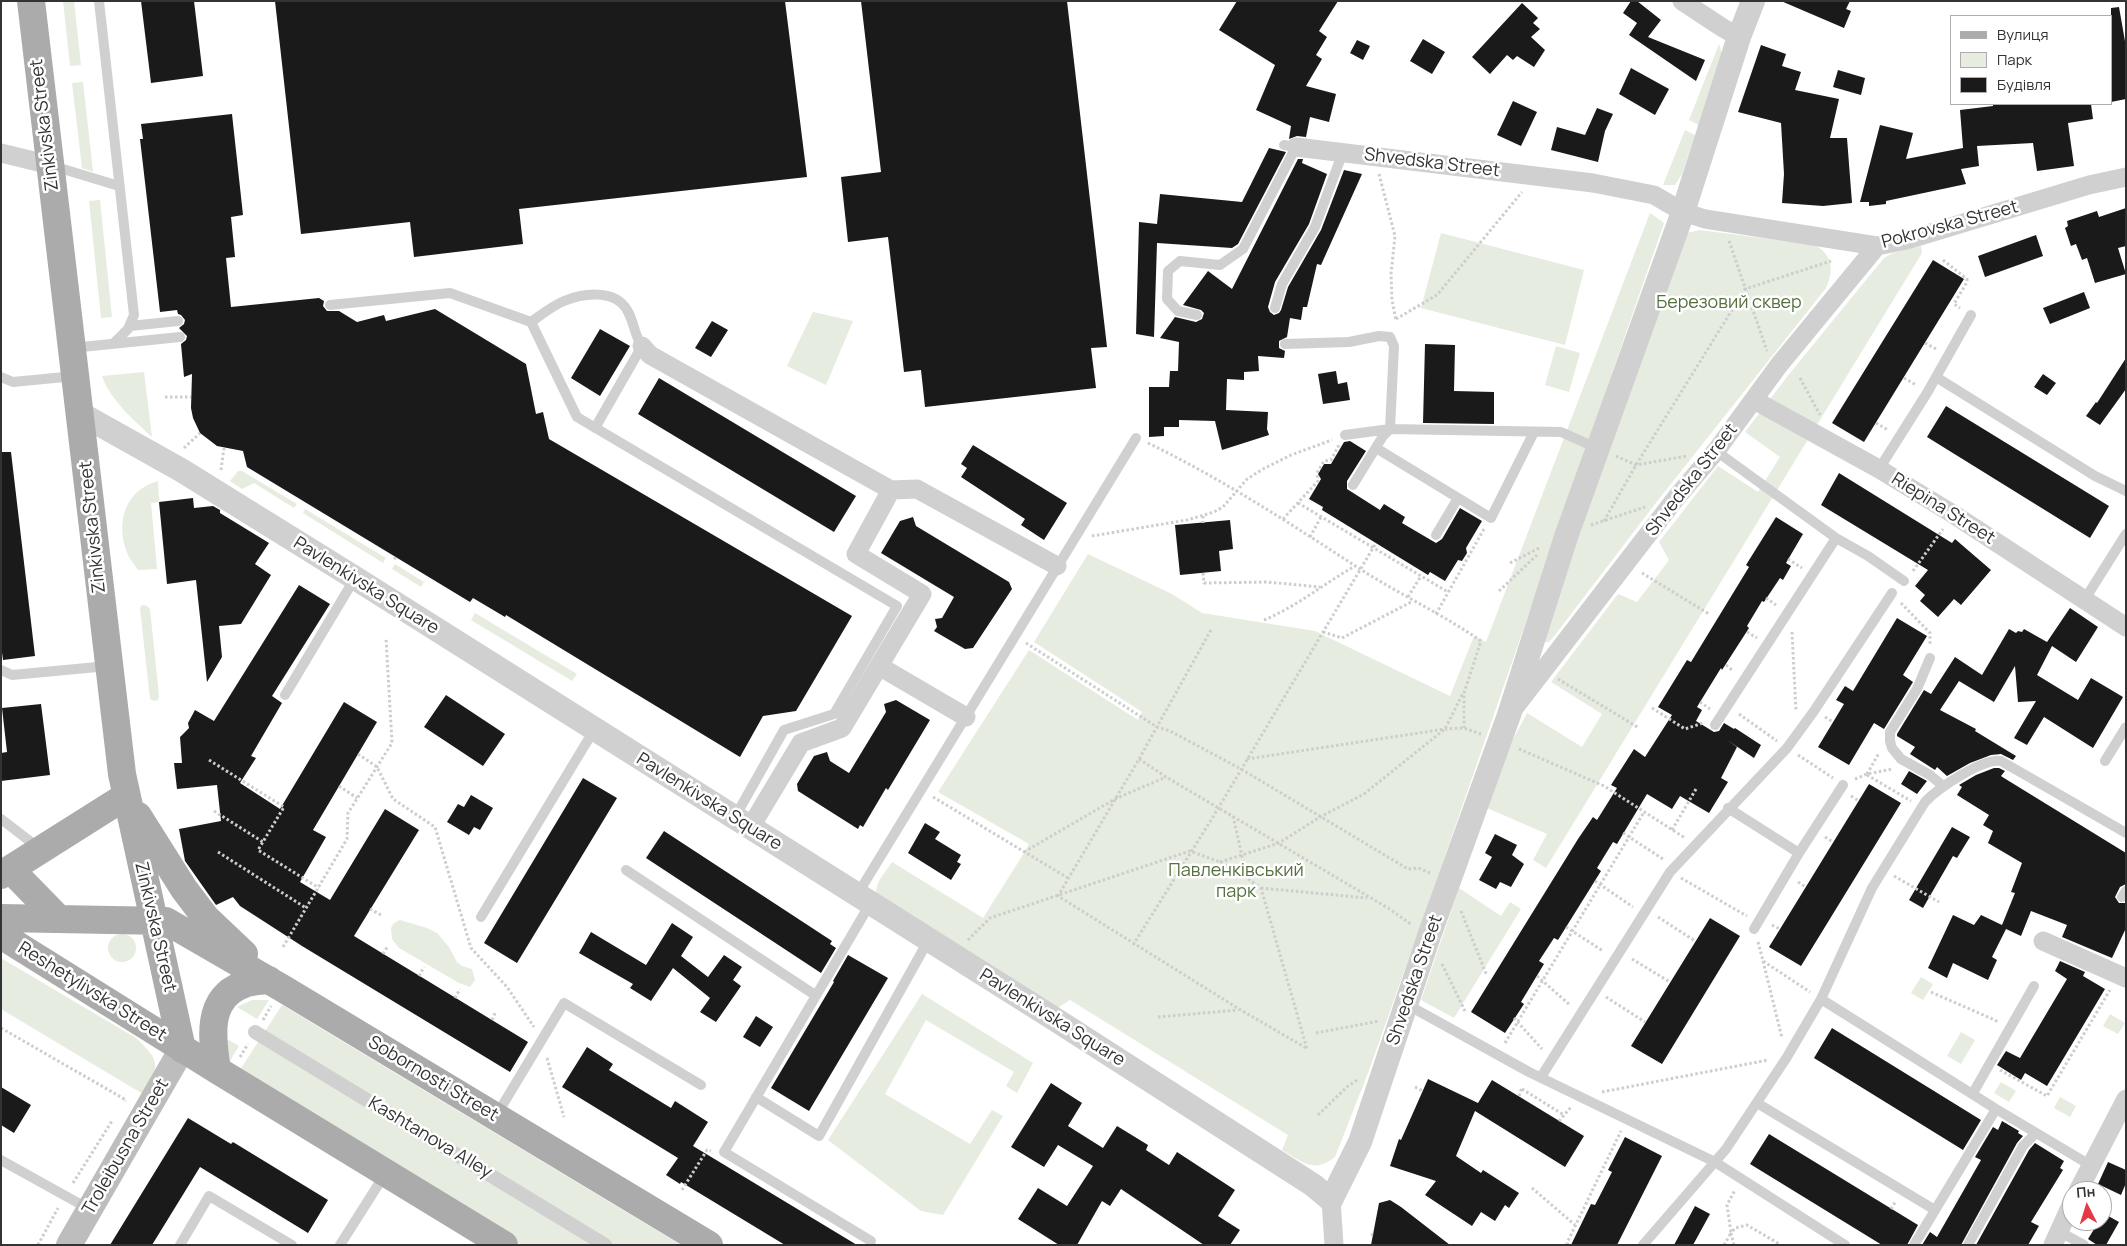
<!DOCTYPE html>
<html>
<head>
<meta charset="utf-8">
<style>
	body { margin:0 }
	#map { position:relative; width:2127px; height:1246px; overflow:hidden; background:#fff; font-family:Manrope,sans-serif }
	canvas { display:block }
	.frame { position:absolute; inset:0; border:2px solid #333; pointer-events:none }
	.legend { position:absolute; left:1950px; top:15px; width:162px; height:90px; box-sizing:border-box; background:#fff; border:1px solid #adadad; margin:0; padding:6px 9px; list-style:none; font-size:15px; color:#333 }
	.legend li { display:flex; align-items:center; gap:10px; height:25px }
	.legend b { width:25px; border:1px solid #adadad }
	.north { position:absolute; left:2062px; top:1181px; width:50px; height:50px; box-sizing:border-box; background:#fff; border:1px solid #adadad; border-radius:50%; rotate:355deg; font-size:14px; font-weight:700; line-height:20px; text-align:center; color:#333 }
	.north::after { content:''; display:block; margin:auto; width:18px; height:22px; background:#e63946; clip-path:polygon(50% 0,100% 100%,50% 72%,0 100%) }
</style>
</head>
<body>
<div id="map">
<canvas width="2127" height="1246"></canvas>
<div class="frame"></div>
<ul class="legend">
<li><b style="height:6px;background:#ababab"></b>Вулиця</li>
<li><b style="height:14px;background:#e6ecdf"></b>Парк</li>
<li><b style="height:14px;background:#1a1a1a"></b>Будівля</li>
</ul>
<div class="north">Пн</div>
</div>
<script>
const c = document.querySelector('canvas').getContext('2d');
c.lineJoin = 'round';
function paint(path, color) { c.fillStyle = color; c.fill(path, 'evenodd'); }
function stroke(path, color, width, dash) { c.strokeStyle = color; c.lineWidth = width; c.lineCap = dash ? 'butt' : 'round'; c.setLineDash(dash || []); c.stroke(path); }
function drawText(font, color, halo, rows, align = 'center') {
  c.font = font + ' Manrope,sans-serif'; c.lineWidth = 5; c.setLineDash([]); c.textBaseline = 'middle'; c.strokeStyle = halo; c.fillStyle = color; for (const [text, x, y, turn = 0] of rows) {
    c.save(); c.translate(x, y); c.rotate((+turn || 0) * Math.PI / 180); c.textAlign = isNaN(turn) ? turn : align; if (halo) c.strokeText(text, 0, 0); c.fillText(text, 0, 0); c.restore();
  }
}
const green = new Path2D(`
	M63,1H74L81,65L70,66Z
	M1719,44L1722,54L1699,125L1689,120Z
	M83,82L93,171V172L82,168L72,83Z
	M1685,130L1695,135L1682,174L1675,185H1663Z
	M100,200L112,317L101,318L89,201Z
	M1650,213L1664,223L1438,876L1368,1073L1335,1157C1313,1174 1303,1162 1282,1150L1288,1135L1070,1000L1056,1009L877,896C873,884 886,872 892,862L983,918L1024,853L1029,844L938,792L1029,650L1138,720L1142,712L1034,642L1088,554L1172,594L1202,613L1315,631L1450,696L1474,636L1486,642Z
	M1700,230L1815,245C1833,255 1834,271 1826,288L1655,504L1555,635L1549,642H1545L1543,635L1687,233Z
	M1441,233L1584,270L1565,345L1421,308Z
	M1921,246L1922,253L1546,868L1533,860L1547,834L1487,808L1510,745L1527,713L1582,747L1602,714L1551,682L1618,594L1637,602L1669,560L1659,542L1718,466L1758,492L1780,457L1745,432L1790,373L1884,258L1893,253Z
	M813,312L853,321L826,385L787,366Z
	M1556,346L1580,353L1569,392L1545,385Z
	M144,372L152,437C134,420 110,400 102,376Z
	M238,471H242L297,504L294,508L254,483L242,489L230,481Z
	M158,481L159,502L151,503L157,569L138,570C134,564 128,557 126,550C116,520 126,490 158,481Z
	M305,509L386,558L383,563L303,513Z
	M395,564L424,582L421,587L392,569Z
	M142,605L147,606L150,609L159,696L158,700L154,701L150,699L140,608Z
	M475,613L577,674L572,681L471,620Z
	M1459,888L1501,916L1510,902L1521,909L1454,1018L1421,1000Z
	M400,920L427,928L437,933L449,947L457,962L462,966L472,969L475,980L470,987L459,983L399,948L392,939L391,928L394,923Z
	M108 948a14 14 0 1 1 28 0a14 14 0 1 1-28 0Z
	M1,958L136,1038C160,1061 161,1065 143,1094L1,1009Z
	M1921,977L1933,984L1923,1000L1911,993Z
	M922,994L1033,1063L1017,1093L1006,1086L1014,1072L926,1020L885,1094L970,1144L992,1110L1003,1116L943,1215L921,1211L828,1140Z
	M252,1000H269L257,1019L237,1007Z
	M282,1005L681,1245H522L238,1073Z
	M2110,1014L2125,1023L2118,1034L2103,1026Z
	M1961,1032L1975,1040L1961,1064L1947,1056Z
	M220,1035L239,1046L227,1066Z
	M2001,1082L2016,1091L2009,1102L1994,1093Z
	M2060,1097L2076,1106L2070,1117L2054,1108Z`);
const building = new Path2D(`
	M141,1H194L203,76L151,83Z
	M275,1H785L807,177L519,209L523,244L414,257L410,222L301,234Z
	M861,1H1067L1107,347L1091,348L1096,388L925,407L921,370L904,372L888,237L848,242L841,177L881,172Z
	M1237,1H1338L1319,31L1327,37L1316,55L1322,59L1306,86L1336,94L1329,122L1310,117L1306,137L1297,136L1289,139L1291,126L1256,110L1275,65L1219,30Z
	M1631,1H1637L1661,20L1648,37L1705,60L1696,81L1629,35L1637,23L1623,13Z
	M1781,1H1850L1846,9L1851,11L1844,28Z
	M1522,3L1538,18L1533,23L1540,29L1531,37L1545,50L1534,67L1517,56L1513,60L1507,55L1490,74L1472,57Z
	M2119,7L2126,47V99L2111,102V8Z
	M1423,39L1445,52L1432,74L1410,61Z
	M1357,40L1370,46L1363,60L1350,53Z
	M1761,45L1786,54L1782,66L1801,72L1795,90L1839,99L1830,138H1847L1852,203L1823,206L1782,203L1784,174L1781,123L1738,112Z
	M1631,68L1669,89L1655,115L1619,94Z
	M1838,70L1865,78L1861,95L1833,87Z
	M1513,101L1537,112L1521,146L1497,135Z
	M1993,104H2091L2093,119L2068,123L2074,166L2037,171L2033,143L1977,146L1979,166L1961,169L1966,184L1886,201V204L1869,206V202H1860L1880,125L1913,133L1906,159L1963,148L1960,110L1993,106Z
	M1597,108L1613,114L1605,131L1598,162L1551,150L1557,127L1585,135Z
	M232,114L243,215L231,217L235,257L226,258L231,307L319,298L324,301L323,306L327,311H339L357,322L384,315L386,321L435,309L526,364L536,414L543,412L549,439L852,616L796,711L763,716L740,757L506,615L505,617L473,598L470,602L247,467L243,451L217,446L200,433L193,418L191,408L192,374L184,377L181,344L186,340L187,336L179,328L184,324L185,320L181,315L178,314L177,310L160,312L140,139H143L141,124Z
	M1269,148L1286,152L1238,244L1232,248L1157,243L1154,337L1136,334L1139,222L1157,224L1160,194L1242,202Z
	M1298,159H1303L1302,163L1327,174L1309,224L1275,282L1268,307L1270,312L1274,315L1279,313L1281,310L1288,287L1321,230L1344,170L1362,174L1321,265L1317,264L1307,307H1303L1301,320L1290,318L1287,337L1279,341V348L1285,351L1284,358L1258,356L1259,371L1244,372V380L1227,379L1226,410L1268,412L1267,429L1269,435L1222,450L1215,421L1179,420V427H1164V436L1149,437V387H1169L1170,371H1178L1179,342L1160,338L1175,317L1196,322L1202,319L1204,313L1201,310L1183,305L1208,271L1232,289Z
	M2126,208V246L2118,248L2126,274L2095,283L2087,258L2082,260L2076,244L2071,246L2065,228L2068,226L2067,221L2097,211L2099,217Z
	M2036,235L2043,256L1985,277L1978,256Z
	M1933,260L1964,279L1864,442L1832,423Z
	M2084,292L2090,308L2050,324L2043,308Z
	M712,321L728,330L711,357L695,348Z
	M600,329L630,346L600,396L571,378Z
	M1425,344L1455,345L1454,391L1494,392V424L1423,423Z
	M2126,358V389L2100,425L2086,416L2096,402L2097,403Z
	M1336,371L1338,384L1347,382L1350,400L1323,404L1318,374Z
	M2043,374L2056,383L2047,395L2034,387Z
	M659,378L856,496L834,532L638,414Z
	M1946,406L2109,506L2090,538L1927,437Z
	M1350,441L1366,451L1347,481V489L1380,510L1384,504L1405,517L1402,523L1436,543L1442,539L1460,508L1482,521L1466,548L1467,553L1462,561L1458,560L1445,581L1430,572L1428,575L1322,510L1323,507L1309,499L1321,479L1318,474L1324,464H1331L1344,442Z
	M973,445L1067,503L1044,540L1021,525L1025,519L961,477L967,468L961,464Z
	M1,452H11L35,656L3,660L1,645Z
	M1839,473L1952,543L1955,539L1991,570L1961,605L1954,599L1938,617L1920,601L1925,595L1915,586L1928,570L1821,505Z
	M193,498L194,508L213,506L220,510V513L269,543L255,564L271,575L241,624L219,626L222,657L207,682L196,580L167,584L159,502Z
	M913,517L916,526L1009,582L1012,589L973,648L965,649L934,631L937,627L935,619L942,618L954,597L881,553L900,521Z
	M1776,517L1803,534L1786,563L1791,566L1783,580L1780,578L1764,602L1762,601L1747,626L1749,628L1722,670L1721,668L1697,707L1702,710L1696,721L1714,732L1719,731L1724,723L1734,729L1735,728L1761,745L1754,758L1727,740L1737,747L1721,778L1728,782L1709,813L1680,796L1672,809L1647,794L1617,844L1613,842L1597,868L1601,871L1558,940L1554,938L1539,961L1544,964L1521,1002L1524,1004L1505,1033L1471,1012L1578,839L1593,817L1597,820L1617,788L1611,785L1634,749L1645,757L1672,715L1658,707L1687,660L1691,662L1749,567L1746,565Z
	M1230,520L1233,549L1219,551L1221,571L1180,575L1175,525Z
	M299,585L330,604L272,696L282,703L251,756L256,758L240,783L280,809L344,702L377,722L313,830L326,837L300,882L330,900L385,809L419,830L354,936L528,1042L510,1072L302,946L240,906L233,897L216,905L185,861L179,829L221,821L217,785L177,789L174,763H182L180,737L189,728L188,723L195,710L214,721Z
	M2070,608L2098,627L2076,662L2052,646L2037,675L2078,700L2091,678L2123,697L2093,748L2044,717L2027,745L2014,738L2036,701L2018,702L2015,666L1994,702L1959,681L1940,710L1976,729L1975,731L2016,756L2013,760L2001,754L1991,755L1970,763L1947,776L1937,767L1935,770L1910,754L1915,747L1897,736V734L1924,690L1931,694L1955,657L1982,675L2009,629L2016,633L2018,631L2022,632L2024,629L2047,642Z
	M1897,618L1927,636L1903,675L1913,682L1884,729L1874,723L1849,765L1818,747L1844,704L1836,700L1845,686L1853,691Z
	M446,695L505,734L483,766L424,727Z
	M896,700L930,720L888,790L886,788L863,827L860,825L858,829L798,791L797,784L814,756L827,752L830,761L849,773L886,712L884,704Z
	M41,704L50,775L1,781V753L7,752L2,708Z
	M1994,768H1999L2005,771L2001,776L2004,778L2126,853V884L2120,887L2115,897L2119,903H2126V928L2112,958L2062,937L2067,925L2031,911L2021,936L2006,929L1992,957L1997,960L1988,980L1953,963L1947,978L1928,968L1953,915L1974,925L1981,915L2002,925L2015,893L2011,892L2022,863L1988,843L1993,831L1983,825L1989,815L1957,795L1962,787L1959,785L1976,775Z
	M1909,771L1927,781L1917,794L1901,784Z
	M583,778L617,798L517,963L484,943Z
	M1869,784L1901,803L1801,966L1769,947Z
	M471,795L493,808L480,830L474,827L469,835L447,822L458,804L464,807Z
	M925,823L940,832L935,839L961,855L957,862L961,864L951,880L908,853Z
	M1952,827L1970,837L1957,858L1953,856L1923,908L1909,900Z
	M664,831L832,941L830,944L836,948L821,973L646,858Z
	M1495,834L1517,845L1512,855L1524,864L1511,887L1500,882L1496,889L1479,880L1492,857L1485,853Z
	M1710,918L1740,936L1662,1064L1631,1046Z
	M672,923L693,937L681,956L708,977L724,955L742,967L733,980L741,986L716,1022L700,1012L710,998L673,968L651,1001L630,988L633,984L579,953L591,932L646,965Z
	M848,955L888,978L809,1111L771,1088L834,982L833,981Z
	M2060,961L2085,972L2083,976L2105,989L2047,1086L2025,1073L2021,1080L1997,1065L2006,1051L2020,1058L2067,979L2055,971Z
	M756,1016L773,1027L760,1047L743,1037Z
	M1832,1028L1981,1120L1963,1150L1814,1058Z
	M587,1047L613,1064L609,1070L671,1108L675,1101L708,1122L693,1146L857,1245H785L681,1182L680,1184L666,1175L678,1158L562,1087Z
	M1428,1079L1478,1103L1492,1080L1584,1136L1565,1167L1475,1111L1456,1156L1481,1173L1483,1170L1519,1193L1509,1208L1505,1205L1495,1221L1481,1212L1472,1226L1425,1195L1436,1181L1390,1166L1399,1139L1401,1140Z
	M1051,1083L1082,1103L1068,1126L1103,1148L1117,1126L1148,1145L1146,1150L1169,1165L1177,1152L1235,1190L1218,1216L1240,1230L1230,1245H1204L1121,1189L1110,1206L1102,1201L1077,1245H1059L1018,1219L1038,1188L1067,1206L1093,1166L1058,1145L1044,1167L1011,1147Z
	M1,1087L31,1105L14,1133L1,1125Z
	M188,1118L231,1144L233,1142L328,1200L308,1233L200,1167L152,1245H110Z
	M2002,1121L2019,1131L2018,1133L2023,1136L2017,1143L1961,1245H1922L1930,1232L1937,1237L1981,1160L1975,1157L1993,1127L1998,1130Z
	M1769,1134L1918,1225L1907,1245H1882L1750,1164Z
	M1625,1137L1662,1156L1617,1245H1571L1591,1204L1595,1205L1612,1172L1608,1170Z
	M2035,1143L2064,1161L2060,1168L2063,1170L2031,1222L2039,1226L2028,1245H1976L2029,1150Z
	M2108,1162L2126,1170V1183L2121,1195L2098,1184Z
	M1390,1200L1401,1207L1450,1245H1371L1379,1203Z
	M1695,1206L1710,1214L1693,1245H1674Z
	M2103,1213L2119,1222L2106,1245H2097L2088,1239L2099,1221H2102Z`);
const path = new Path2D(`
	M1379,174L1395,236L1391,274L1392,300L1396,320
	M1729,241L1767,351
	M1943,260L1967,279V282L1954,304L1960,308
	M1396,319L1437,295L1522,192
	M1925,343L1938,350
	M1800,378L1820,415
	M1904,378L1916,385
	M165,397H191
	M1876,423L1888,430
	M1148,443C1222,479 1291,524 1360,569C1399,594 1442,614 1481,641L1464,693V728
	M184,448L200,433
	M1616,456L1636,465L1687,456
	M221,470L224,448
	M1298,503L1448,592
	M1203,516V523
	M1283,519L1318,481L1317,473L1324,461L1331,460L1339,445
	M1604,521L1636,465L1745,289L1831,261
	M1591,525L1645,507
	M1092,536L1187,520L1214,512L1223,507L1247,479L1263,469L1291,455L1332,440
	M1310,537L1321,517
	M394,559L396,557
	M1788,559L1802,568
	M1510,563L1541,547
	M1913,571L1943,529
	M1203,573L1204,583L1267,582L1320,587
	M1642,573L1709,614
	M1499,591L1537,555
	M1408,597L1421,576
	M1766,598L1776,605
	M1901,603L1930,633V645
	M1436,614L1484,529
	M1264,620C1296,607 1325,583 1355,566
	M1211,630L1139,759L1058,896L1239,1009L1308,1049
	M1323,632L1342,638L1413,601
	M1747,632L1757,638
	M1792,632L1796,711
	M1026,643L1157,727L1170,731L1241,769L1408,869L1418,868L1430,873
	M1726,665L1733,671
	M1558,679L1639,728
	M1700,702L1710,709
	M1652,708L1685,729L1703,723
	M1739,714L1777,741
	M1825,717L1833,722
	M1519,749L1604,786L1685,838
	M358,754L377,767L393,799L435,827L471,948L507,987L534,1027
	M1798,755L1833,778
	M1139,759L1166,777L1388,908L1412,925
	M1247,759L1445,729L1464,728L1481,734
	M209,760L284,807L258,850L319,888
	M1867,774L1879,753
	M1867,775L1911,801
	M1855,779L1867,774L1893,769
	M339,786L357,798
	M1851,796L1859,801
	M933,797L1068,878
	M214,811L263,842
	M1233,816L1247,878L1261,888L1307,1049
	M1672,830L1696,789
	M1623,833L1663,859
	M1825,837L1833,842
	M218,852L306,908
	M1024,852L1115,799L1166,777
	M1220,862L1279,843L1320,817L1364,794L1445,729L1463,693
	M1894,876L1939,902
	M1681,878L1747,916
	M1595,881L1633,907
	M1798,882L1806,887
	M1261,888L1367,898
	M370,909L381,915
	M1461,911L1487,976
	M1658,917L1695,941
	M1772,925L1780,929
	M1566,927L1603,951
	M968,940L990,918L1190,851L1220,862L1247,878
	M1758,942L1763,961L1810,992
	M1133,945L1213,817L1376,543
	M283,947L347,839L348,813L392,743L386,638
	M383,954L388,946
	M1632,959L1670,982
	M1763,961L1782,1038
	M1442,964L1465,1011
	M419,976L424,967
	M1537,976L1570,1005
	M1931,992L1999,1022
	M1606,997L1645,1022
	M455,998L460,989
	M1158,1017L1238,1010
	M1514,1018L1542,1049
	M263,1020L271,1006
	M492,1020L496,1011
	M1,1028L126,1100L125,1101
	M1316,1033L1379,1021
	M1505,1043L1644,812
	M240,1057L248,1044
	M547,1058L564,1117
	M2000,1070L2047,1096L2110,990
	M1415,1087L1423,1091
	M1522,1089L1564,1115
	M1602,1092L1768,1060
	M1519,1096L1522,1087
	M1318,1115L1348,1086L1359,1079
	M1559,1121L1571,1107
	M73,1183L112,1121
	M1532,1188L1575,1225
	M682,1190L707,1150L711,1151
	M1891,1209L1896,1201
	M1371,1234L1373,1235
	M38,1245L58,1208
	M1568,1245L1567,1243L1621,1131
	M1724,1245L1731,1233L1727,1205L1735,1190
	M1734,1245L1731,1233L1735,1228L1747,1225L1781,1245`);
const service = new Path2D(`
	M99,1L134,315L128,329L113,344
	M53,166L119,186
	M330,305L450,293L531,322L577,417L897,606L834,714L784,730L735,817
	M1275,308L1282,284L1315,227L1343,152
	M1197,315L1178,311L1167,299L1168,271L1180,261L1220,265L1243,249L1296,147L1284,145
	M531,322C541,315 552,306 564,301C583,293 615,289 627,310C634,321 634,335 642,346L595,428
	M130,326L178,321
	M1285,344L1349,342L1379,336L1390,337L1394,346L1390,429L1383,436L1353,485
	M72,348L180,337
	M1,377L13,382L75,376
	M1936,377L2095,476L2126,491
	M1345,435L1390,429L1561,432L1597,448
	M1376,448L1491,518L1534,432
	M1716,451L1836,538L1868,556L1904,581
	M1879,469L1927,393L1971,315
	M1436,535L1458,498
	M2085,599L2126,534
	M1930,658L1917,689L1890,732V741L1892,748L1901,759L1930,775L1943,786
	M1,670L12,675L108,666
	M285,695L355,578
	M1715,725L1836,538
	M2105,761L2126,727
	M1728,808L1799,853
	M1,819L40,849
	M626,870L815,995
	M857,895L1136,438
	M2122,897L2126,891
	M870,904L724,1152L871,1241
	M481,917L594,730
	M1754,929L1799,853L1843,785
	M1821,999L1996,1109L2090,1165
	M1406,1004L1529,1072L1715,1162L1845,1245
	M1541,1077L1670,872L1787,748L1814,711L1892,593
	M1973,1093L2034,986
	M756,1097L819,1136L928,941
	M1757,1103L1935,1210
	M496,1116L564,1003L701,1085
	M1,1160L89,1209
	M2058,1231L2084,1245
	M180,1245L209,1196L292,1245
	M340,1245L385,1174
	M1643,1245L1726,1149L1787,1057L1821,999L1872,888L1925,802C1938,788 1983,758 2001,761L2126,833
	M1914,1245L1996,1109
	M1968,1245L2023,1146L2036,1133`);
const pedestrian = new Path2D(`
	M255,1032L605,1245`);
const minor = new Path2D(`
	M1682,1L1723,28L1739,37
	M1296,147L1593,183L1654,195L1683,212L1705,219L1877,246L1907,240L2089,185L2126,177
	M1,153L50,165
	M642,346L650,355L891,490L917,489L1057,566
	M1754,400L1879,469L1953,514L2126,627
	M879,666L966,717
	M1515,707L1676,498L1716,451L1779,365L1877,246
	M750,828L801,743L842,728L922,594L856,554L891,490
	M2043,941L2126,978
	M2078,1191L2126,1099
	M1331,1200L1334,1245
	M2053,1245L2072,1203`);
const tertiary = new Path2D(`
	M81,414L181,470L355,578L1053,1018L1313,1185L1331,1200L1360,1142L1429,936L1509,715L1567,534L1683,212L1739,37L1753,1`);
const secondary = new Path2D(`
	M69,1245L182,1049`);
const primary = new Path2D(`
	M31,1L122,774L182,1049
	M138,816L184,889L206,918L244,954
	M11,870L58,918
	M1,875L126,796
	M1,918L166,921L282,988L709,1245
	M1,935L217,1070L504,1245
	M217,1070C212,1039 206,999 242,985C250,981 261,981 269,980`);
const streetNames = [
	["Zinkivska Street",45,125,-97],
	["Shvedska Street",1432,163,7],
	["Pokrovska Street",1950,225,-15],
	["Shvedska Street",1692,480,-52],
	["Riepina Street",1943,509,32],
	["Zinkivska Street",93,527,-96],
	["Pavlenkivska Square",366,586,32],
	["Pavlenkivska Square",709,802,32],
	["Zinkivska Street",155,927,77],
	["Shvedska Street",1415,980,-71],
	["Reshetylivska Street",92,992,32],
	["Pavlenkivska Square",1052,1018,32],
	["Sobornosti Street",433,1079,31],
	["Kashtanova Alley",430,1138,31],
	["Troleibusna Street",126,1147,-60]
];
const parkNames = [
	["Березовий сквер",1729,303],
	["Павленківський",1236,871],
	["парк",1236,892]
];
paint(green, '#e6ecdf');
paint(building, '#1a1a1a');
stroke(path, '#cdcdcd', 3, [2.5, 2.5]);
stroke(service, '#d0d0d0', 10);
stroke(pedestrian, '#d0d0d0', 14);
stroke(minor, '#d0d0d0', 19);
stroke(tertiary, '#d0d0d0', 24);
stroke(secondary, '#bdbdbd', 26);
stroke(primary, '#ababab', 28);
drawText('18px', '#333', '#fff', streetNames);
drawText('18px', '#56703f', '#fff', parkNames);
</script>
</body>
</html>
